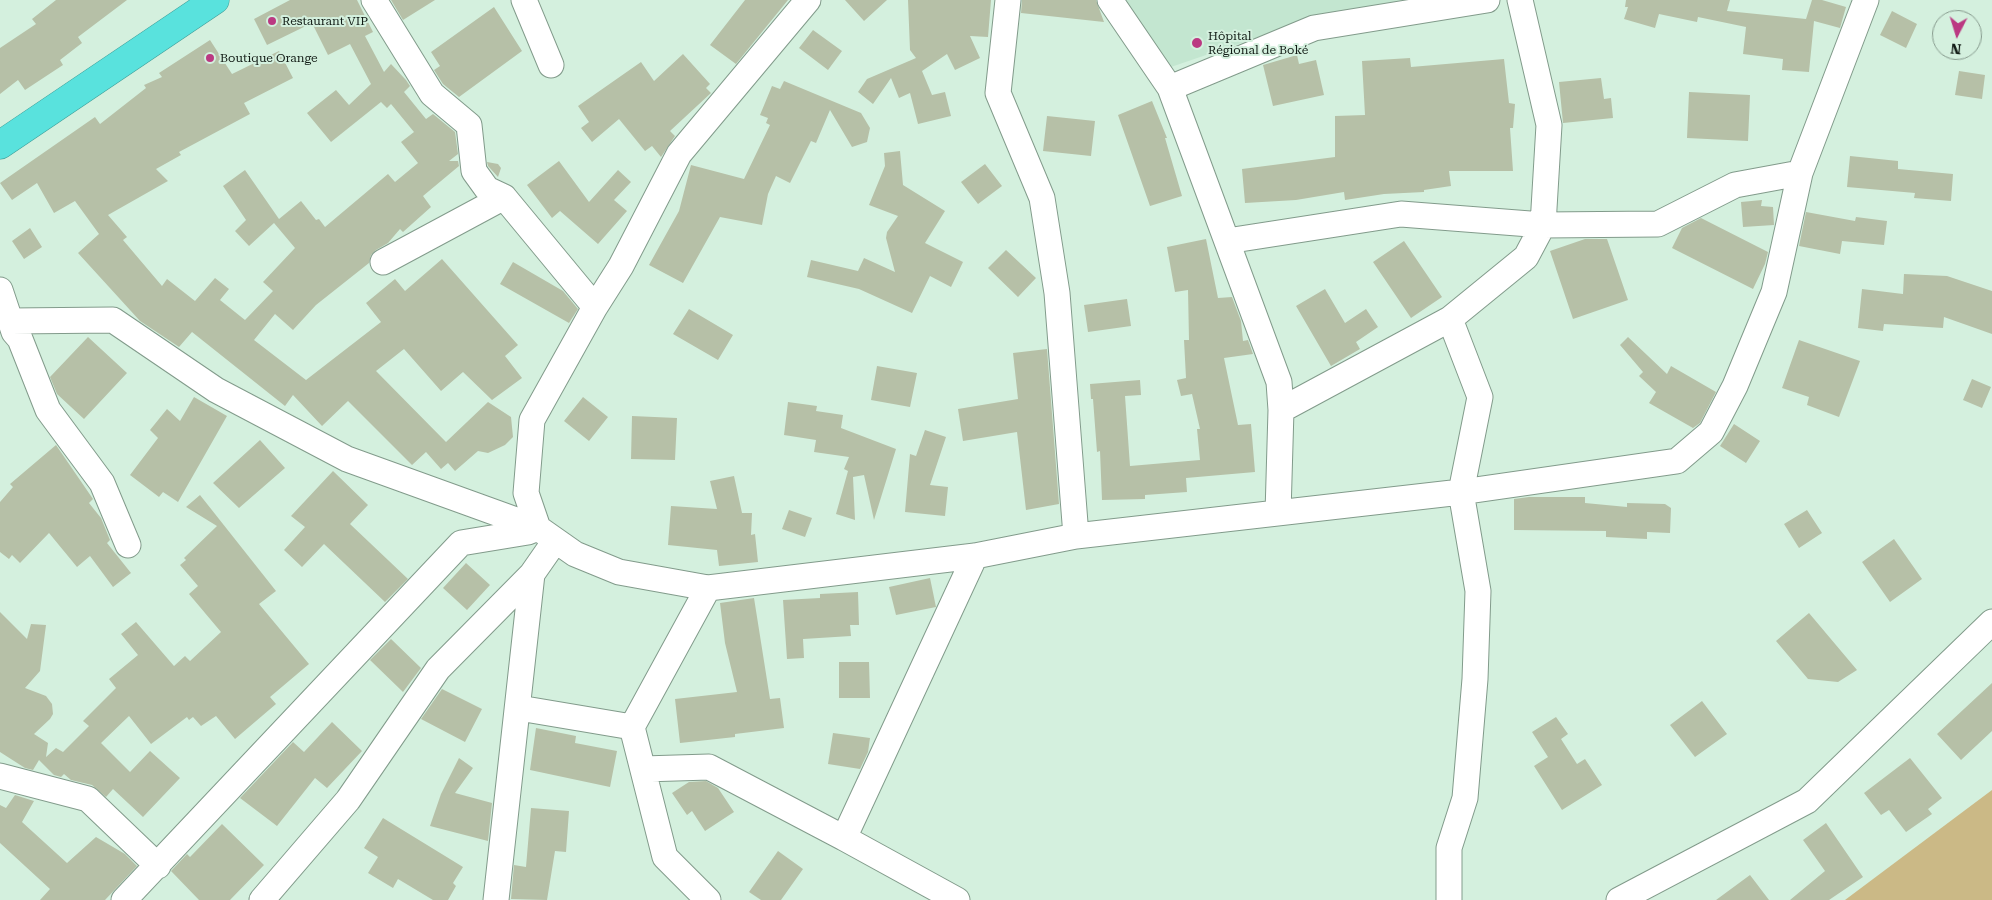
<!DOCTYPE html>
<html>
<head>
<meta charset="utf-8">
<style>
	body { margin:0 }
	#map { position:relative; width:1992px; height:900px; overflow:hidden; background:#d4f0de; font-family:"Roboto Serif",serif }
	canvas { display:block }
	.north { position:absolute; left:1932px; top:10px; width:50px; height:50px; box-sizing:border-box; background:#d4f0de; border:1px solid #869a8d; border-radius:50%; rotate:185deg; font-size:14px; font-weight:700; line-height:20px; text-align:center; color:#101a14 }
	.north::after { content:''; display:block; margin:auto; width:18px; height:22px; background:#bb3982; clip-path:polygon(50% 0,100% 100%,50% 72%,0 100%) }
</style>
</head>
<body>
<div id="map">
<canvas width="1992" height="900"></canvas>
<div class="north">N</div>
</div>
<script>
const c = document.querySelector('canvas').getContext('2d');
c.lineJoin = 'round';
function paint(path, color) { c.fillStyle = color; c.fill(path, 'evenodd'); }
function stroke(path, color, width, dash) { c.strokeStyle = color; c.lineWidth = width; c.lineCap = dash ? 'butt' : 'round'; c.setLineDash(dash || []); c.stroke(path); }
function drawText(font, color, halo, rows, align = 'center') {
  c.font = font + ' "Roboto Serif",serif'; c.lineWidth = 4; c.setLineDash([]); c.textBaseline = 'middle'; c.strokeStyle = halo; c.fillStyle = color; for (const [text, x, y, turn = 0] of rows) {
    c.save(); c.translate(x, y); c.rotate((+turn || 0) * Math.PI / 180); c.textAlign = isNaN(turn) ? turn : align; if (halo) c.strokeText(text, 0, 0); c.fillText(text, 0, 0); c.restore();
  }
}
const built = new Path2D(`
	M1122,0H1420L1311,19L1171,67Z`);
const green = new Path2D(`
	M1992,790V900H1845Z`);
const building = new Path2D(`
	M56,0H127L78,37L82,43L60,60L63,65L25,90L18,80L0,94V48L36,24L32,19Z
	M290,0H357L373,32L365,36L384,72L391,64L406,80L410,86L404,92L426,119L433,114L455,132L458,154L449,161H458L459,166L423,196L431,207L403,232L400,229L388,243L376,250L371,255L369,263L316,305L293,330L275,314L254,340L306,380L381,322L366,303L395,279L405,291L442,259L518,345L505,356L522,378L492,400L463,372L441,391L404,349L376,371L446,442L488,402L511,417L513,437L505,445L488,453L478,451L455,471L448,463L441,469L426,452L412,465L348,401L322,426L293,395L285,406L192,332L179,347L140,321L78,253L99,234L75,201L54,213L37,183L12,200L0,183L95,117L100,124L146,88L144,85L162,77L159,73L210,40L232,74L279,51L293,78L244,103L250,114L179,152L181,155L156,169L168,181L108,215L127,237L123,240L162,286L167,279L195,301L215,278L229,289L220,300L245,320L273,291L263,282L295,248L274,223L249,246L235,231L246,220L223,186L245,170L279,219L301,201L316,220L319,219L325,227L388,174L395,182L418,163L401,142L414,132L391,104L387,108L381,102L331,142L307,113L336,90L349,105L371,84L350,44L328,55L312,23L267,45L254,19Z
	M391,0H435L403,20Z
	M745,0H788L736,64L710,45Z
	M845,0H887L864,21Z
	M908,0H991L988,37L970,36L980,58L955,70L947,54L922,71L932,95L945,92L951,116L918,124L910,93L899,98L891,78L873,104L858,92L867,79L916,58L910,50Z
	M1022,0H1096L1104,22L1021,13Z
	M1626,0H1730L1727,11L1806,19L1812,0H1822L1846,7L1840,28L1814,21L1809,72L1782,70L1783,59L1743,54L1746,27L1698,17L1697,22L1659,14L1655,28L1624,19L1628,7H1625Z
	M494,7L522,51L459,97L443,84L434,70L440,66L431,52Z
	M1892,11L1917,24L1906,48L1880,35Z
	M813,30L842,51L828,70L799,48Z
	M683,54L710,84L706,88L711,93L670,131L675,136L661,157L652,146L645,151L619,119L592,142L581,128L589,122L578,106L641,62L654,81Z
	M1297,55L1299,64L1316,60L1324,95L1273,106L1263,65Z
	M1410,58L1411,67L1504,59L1509,103L1515,104L1513,128H1510L1513,171H1449L1451,186L1424,190V192L1384,194L1345,200L1344,192L1296,200L1245,203L1242,169L1335,157V116L1365,115L1362,61Z
	M1959,71L1985,75L1982,99L1955,95Z
	M1601,78L1604,99L1611,98L1613,118L1563,123L1559,82Z
	M784,81L861,113L870,128L867,142L852,147L830,110L816,143L811,141L790,183L776,176L768,194L762,225L720,217L683,283L649,265L679,211L691,165L744,179L770,125L766,123L768,118L760,115L772,86L780,89Z
	M1689,92L1750,95L1748,141L1687,138Z
	M1152,101L1167,138H1165L1182,196L1150,206L1118,115Z
	M1047,116L1095,121L1091,156L1043,151Z
	M900,151L903,185L945,211L925,243L963,262L951,287L930,276L912,313L859,289L807,277L811,260L858,271L864,258L895,272L886,238L887,232L898,216L869,205L885,166L884,153Z
	M1850,156L1898,161V169L1953,174L1951,201L1914,198L1915,193L1847,187Z
	M559,161L589,202L618,170L631,182L614,200L627,211L598,244L560,211L552,218L527,185Z
	M487,162L498,164L501,168L498,177L488,166Z
	M985,164L1002,186L978,204L961,182Z
	M1762,200L1761,206L1773,207L1774,225L1743,227L1741,202Z
	M1806,212L1855,221L1856,217L1887,221L1884,245L1842,241L1840,254L1799,246Z
	M1701,218L1768,252L1765,264L1753,289L1672,248L1682,228Z
	M30,228L42,247L24,259L12,241Z
	M1206,239L1218,298L1232,297L1241,321L1243,341L1248,340L1253,354L1224,358L1238,425L1251,424L1255,472L1186,478L1187,492L1145,495V499L1102,500L1100,451L1097,452L1093,399H1091L1090,384L1140,380L1141,395L1125,396L1130,466L1200,460L1197,429H1200L1192,394L1181,396L1177,380L1186,378L1184,340H1189L1188,290L1175,292L1167,247Z
	M1585,239H1607L1628,300L1573,319L1550,251Z
	M1404,241L1442,297L1411,318L1373,262Z
	M1006,250L1036,278L1018,297L988,268Z
	M513,262L563,291L578,309L569,323L500,284Z
	M1904,274L1947,276L1992,291V334L1944,317L1943,328L1884,324L1883,331L1858,328L1862,289L1903,294Z
	M1325,289L1345,323L1366,309L1378,327L1356,342L1360,349L1331,366L1296,306Z
	M1127,299L1131,326L1088,332L1084,305Z
	M689,309L733,335L718,360L673,334Z
	M88,337L127,373L84,419L57,394L50,377Z
	M1628,337L1667,374L1671,366L1716,392L1700,423L1693,428L1649,403L1656,392L1639,376L1643,372L1620,345Z
	M1799,340L1860,361L1839,417L1807,405L1809,397L1782,388Z
	M1047,349L1059,504L1026,510L1017,432L963,441L958,409L1018,399L1013,353Z
	M877,366L917,373L910,407L871,400Z
	M1972,379L1991,387L1982,408L1963,400Z
	M194,397L227,416L178,502L163,492L159,497L130,475L158,438L150,430L167,409L180,421Z
	M583,397L608,417L589,441L564,421Z
	M788,402L817,406L816,411L843,415L841,428L896,449L874,520L864,475L853,477L855,520L836,514L848,471L844,469L849,457L814,452L816,440L784,435Z
	M632,416L677,418L675,460L631,459Z
	M1734,424L1760,441L1746,463L1720,446Z
	M925,430L946,437L930,485L948,487L945,516L905,512L910,454L916,456Z
	M260,440L285,468L239,508L213,483Z
	M56,445L93,499L89,503L101,518L110,540L107,543L131,573L113,587L90,556L77,567L49,533L20,563L12,555L9,559L0,552V502L13,487L10,484Z
	M333,471L368,505L350,524L408,579L385,602L324,544L302,567L284,550L305,527L291,516Z
	M734,476L742,513H752L751,535L755,534L758,562L719,566L717,550L668,545L671,506L717,509L710,481Z
	M200,495L276,591L259,604L309,664L270,697L276,704L235,739L216,716L201,726L193,717L189,720L187,717L151,744L129,716L101,743L130,772L150,751L180,778L143,817L113,789L106,797L92,785L71,780L64,774L61,777L54,775L39,760L33,770L25,768L0,752V612L27,639L31,624L46,625L40,671L25,688L46,696L52,704L53,714L50,719L34,734L48,743L46,757L56,748L63,752L89,726L83,721L116,688L109,679L138,655L121,634L136,622L174,666L185,656L190,661L221,632L189,594L198,586L180,565L186,560L184,558L217,526L186,507Z
	M1529,497H1585V503L1627,507V503L1665,504L1671,508L1670,533L1647,532V539L1606,537V531L1514,530V499Z
	M789,510L812,518L805,537L782,529Z
	M1807,510L1822,533L1799,548L1784,524Z
	M1894,539L1922,579L1890,602L1862,562Z
	M466,563L490,585L467,610L443,588Z
	M930,578L936,607L896,615L889,587Z
	M858,592L859,625H850L851,636L803,639L804,658L787,659L783,600L820,598V594Z
	M754,598L770,699L780,698L784,728L735,734V737L680,743L675,699L737,692L725,643L720,603Z
	M1809,613L1857,670L1838,682L1808,679L1776,641Z
	M391,639L421,668L403,692L370,660Z
	M839,662H869L870,698H839Z
	M1992,683V731L1961,760L1937,734Z
	M442,689L482,709L465,742L421,719Z
	M1702,701L1727,734L1695,757L1670,725Z
	M1556,717L1568,734L1561,739L1577,764L1585,759L1602,785L1562,810L1534,766L1548,757L1532,732Z
	M332,722L362,751L327,788L315,778L277,826L240,798L293,742L304,752Z
	M536,728L576,736L575,743L617,751L610,787L530,770Z
	M833,733L870,738L868,752L860,769L828,764Z
	M459,758L473,768L455,793L492,803L488,841L430,826L441,794Z
	M1910,758L1942,798L1928,809L1932,814L1906,832L1889,810L1881,815L1864,793Z
	M706,781L718,788L734,812L705,831L692,811L687,815L672,793L689,782Z
	M15,795L34,801L22,822L67,863L96,837L125,854L137,866L105,900H40L50,889L0,843V805L6,808Z
	M531,808L569,811L566,852L555,851L547,900L511,899L514,865L526,867Z
	M383,818L463,867L453,883L456,886L448,900H433L398,879L393,888L368,873L378,857L364,848Z
	M1826,823L1863,877L1829,900H1790L1825,871L1803,840Z
	M222,824L264,865L230,900H199L171,871L187,854L190,857Z
	M778,851L803,869L781,900H761L749,892Z
	M1750,875L1769,900H1716Z`);
const minor = new Path2D(`
	M374,0L432,94L469,125L474,171L487,189L504,197
	M524,0L551,65
	M808,0L679,154L621,266L595,307L532,420L526,493L538,528L575,554L619,572L708,588L975,556L1076,536L1461,492L1677,461L1711,432L1735,386L1774,292L1800,173L1866,0
	M1008,0L998,93L1042,198L1057,293L1076,536
	M1110,0L1170,88L1279,382L1281,410L1278,513
	M1170,88L1314,28L1487,0
	M1227,241L1401,214L1543,225L1658,224L1735,185L1800,173
	M383,262L504,197L595,307
	M0,290L14,332L20,339L48,410L102,483L128,545
	M11,321L113,320L216,390L347,459L538,528
	M1281,410L1450,319L1526,257L1543,225L1549,125L1520,0
	M708,588L632,727L665,857L708,900
	M519,708L632,727
	M643,769L709,767L844,838
	M0,776L88,799L158,866
	M124,900L461,543L528,532L538,528
	M262,900L348,800L438,669L532,574L555,541
	M496,900L532,574
	M957,900L844,838L975,556
	M1449,900V848L1465,798L1475,679L1478,591L1461,492L1480,397L1450,319
	M1619,900L1807,801L1992,622`);
const highway = new Path2D(`
	M0,145L215,0`);
const markers = [
	[272,21,5,"#bb3982"],
	[1197,43,6,"#bb3982"],
	[210,58,5,"#bb3982"]
];
const poiNames = [
	["Restaurant VIP",282,21],
	["Hôpital",1208,36],
	["Régional de Boké",1208,50],
	["Boutique Orange",220,58]
];
paint(built, '#c3e6d0');
paint(green, '#cbb986');
paint(building, '#b6c0a7');
stroke(minor, '#829b8b', 27);
stroke(highway, '#3f9c97', 29);
stroke(minor, '#fff', 25);
stroke(highway, '#59e2dd', 28);
for (const [x, y, r, color] of markers) { const dot = new Path2D(); dot.arc(x, y, r, 0, 2 * Math.PI); c.fillStyle = color; c.fill(dot); stroke(dot, '#d4f0de', 2); }
drawText('12px', '#101a14', '#d4f0de', poiNames, 'left');
</script>
</body>
</html>
